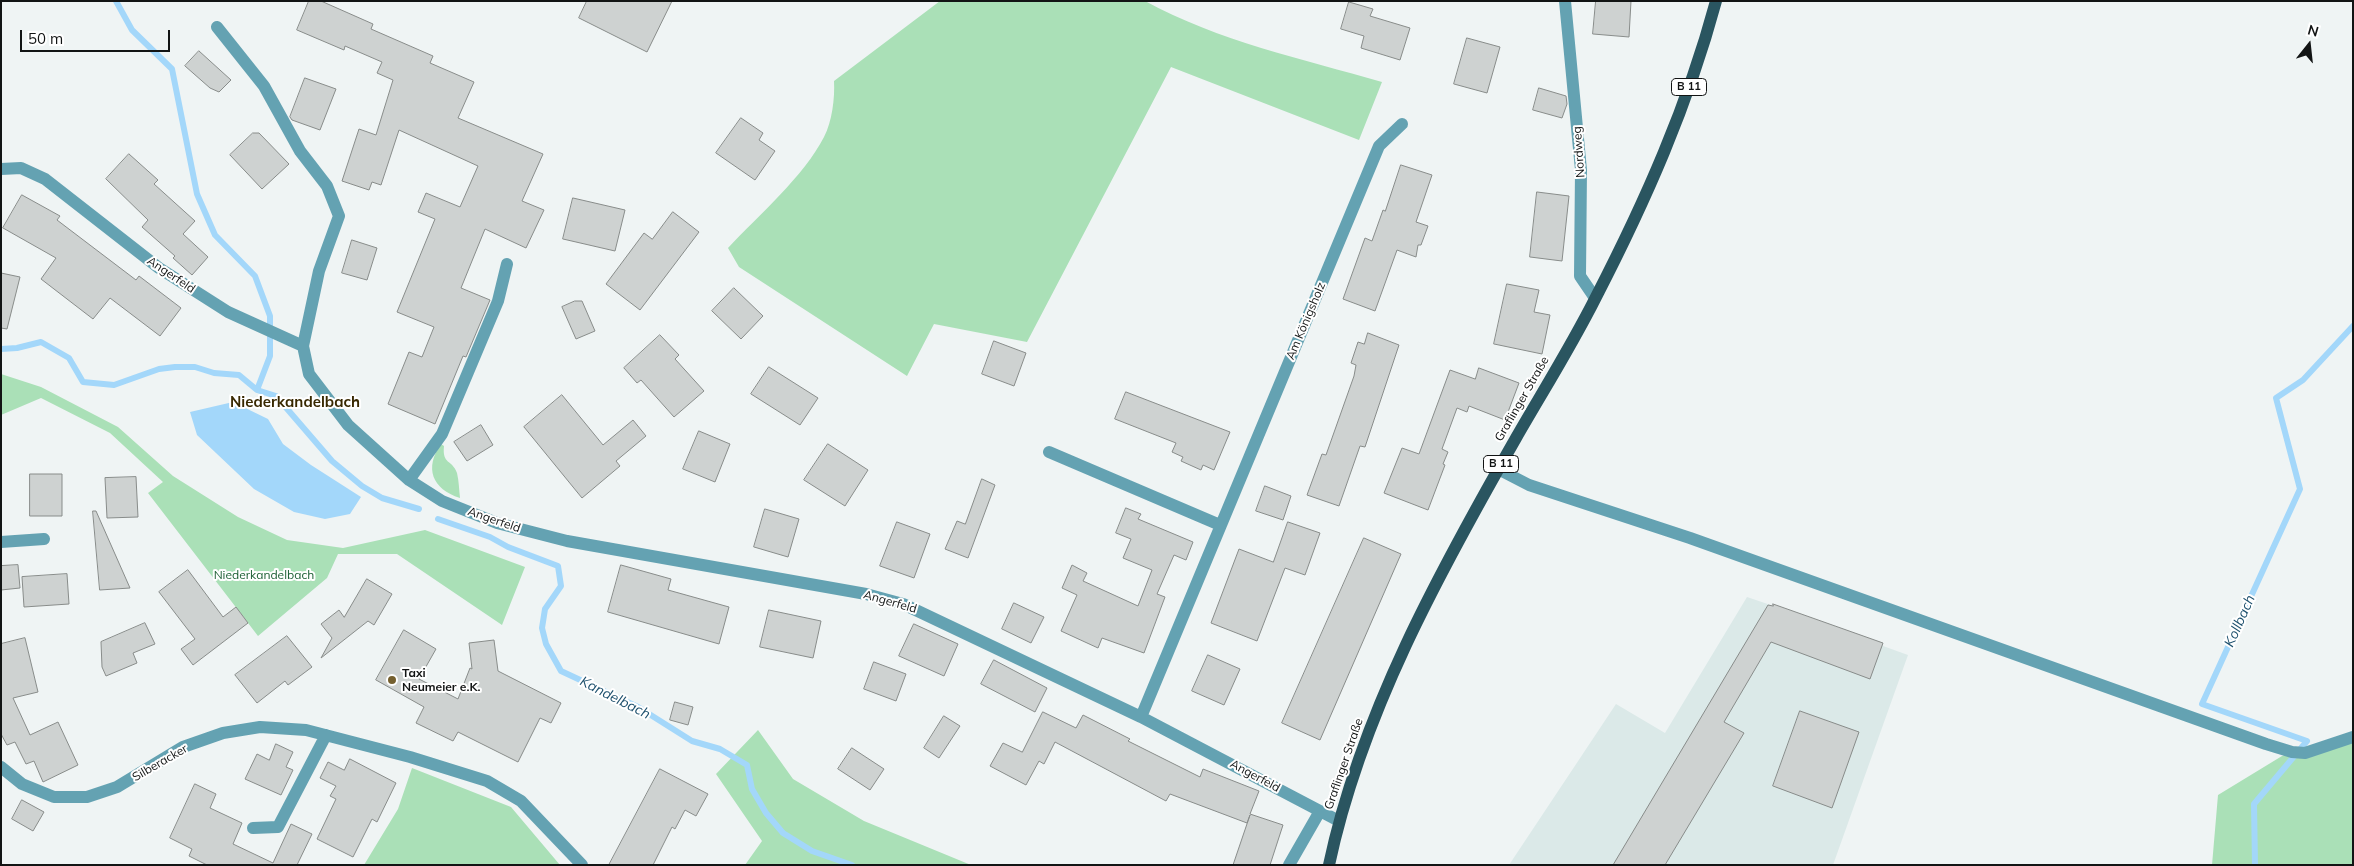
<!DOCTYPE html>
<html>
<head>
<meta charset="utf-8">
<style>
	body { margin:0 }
	#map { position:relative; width:2354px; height:866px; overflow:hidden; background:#eff4f4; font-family:Mulish,sans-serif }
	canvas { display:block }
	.frame { position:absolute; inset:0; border:2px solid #121414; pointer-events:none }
	.north { position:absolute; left:2284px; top:20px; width:50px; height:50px; -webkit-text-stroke:4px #fff; paint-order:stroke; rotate:16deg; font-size:14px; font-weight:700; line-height:20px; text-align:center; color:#121414 }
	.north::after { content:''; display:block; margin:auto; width:18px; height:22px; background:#121414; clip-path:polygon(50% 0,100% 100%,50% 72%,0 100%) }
	.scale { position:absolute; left:20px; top:30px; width:150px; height:22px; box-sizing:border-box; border:2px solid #121414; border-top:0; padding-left:6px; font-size:15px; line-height:18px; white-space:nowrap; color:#121414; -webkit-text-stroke:4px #fff; paint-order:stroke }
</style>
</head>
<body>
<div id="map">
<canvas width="2354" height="866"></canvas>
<div class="frame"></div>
<div class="north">N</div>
<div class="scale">50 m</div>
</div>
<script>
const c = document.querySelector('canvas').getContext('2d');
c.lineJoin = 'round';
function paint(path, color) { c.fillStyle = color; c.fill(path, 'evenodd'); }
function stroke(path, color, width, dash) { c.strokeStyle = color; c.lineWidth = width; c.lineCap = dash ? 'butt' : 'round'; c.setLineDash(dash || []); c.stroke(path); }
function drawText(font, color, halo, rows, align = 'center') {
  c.font = font + ' Mulish,sans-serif'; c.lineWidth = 4; c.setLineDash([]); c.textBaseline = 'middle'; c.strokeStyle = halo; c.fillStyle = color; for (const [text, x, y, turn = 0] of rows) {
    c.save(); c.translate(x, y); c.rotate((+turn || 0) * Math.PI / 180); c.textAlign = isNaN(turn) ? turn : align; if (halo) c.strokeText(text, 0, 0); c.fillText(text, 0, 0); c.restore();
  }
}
const built = new Path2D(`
	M1747,597L1883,643V646L1908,655L1833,865H1509L1616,704L1665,733Z`);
const green = new Path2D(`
	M940,1H1145C1218,41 1303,59 1382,82L1359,140L1171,67L1027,342L934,324L907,376L739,267L728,248C759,215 804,176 824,137C832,122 835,98 834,81Z
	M1,374L41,387L118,427L173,476L238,517L287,540L343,548L425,530L525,567L502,625L397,554H338L327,578L258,636L148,493L163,482L110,433L41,398L1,415Z
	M441,444L444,446C442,465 452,459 457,473C459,481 459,490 460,498C432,489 424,468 441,444Z
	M758,730L793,779L864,821L971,865H745L762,841L716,774Z
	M2353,736V865H2212L2218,795L2282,756Z
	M412,768L511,807L560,865H364L398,809Z`);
const water = new Path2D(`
	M233,402L268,419L283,444L311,465L361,497L350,514L325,519L294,512L254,489L197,435L190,412Z`);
const stream = new Path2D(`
	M116,1L132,30L172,69L197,194L215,235L255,276L270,316V356L257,390
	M1,349L17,348L41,342L69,358L83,382L114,385L159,369L175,367H195L214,373L239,375L257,390L276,396L332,461L362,486L382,498L419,509
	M438,519L490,537L508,547L558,566L561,586L545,609L542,628L546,644L561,671L638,707L692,741L720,749L747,765L752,789L766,813L783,833L812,851L852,865
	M2255,865L2254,804L2307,741L2202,704L2300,489L2276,398L2303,380L2353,326`);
const building = new Path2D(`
	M309,1H321L373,24L371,29L433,56L430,63L474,82L458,118L543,154L522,201L544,210L526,248L485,229L461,288L490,300L466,357L463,356L435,424L388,404L409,352L422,357L434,327L397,312L435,219L418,212L426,193L460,207L478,166L399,130L381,185L372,182L369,190L342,181L359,129L376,135L393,80L377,73L382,62L345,46L344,50L297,30Z
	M587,1H672L647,52L579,18Z
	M1596,1H1631L1629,37L1593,34Z
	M1349,2L1373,9L1370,16L1410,28L1400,60L1361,48L1364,36L1341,29Z
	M1467,38L1500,47L1487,93L1454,84Z
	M199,51L231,80L219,92L210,88L185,66Z
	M305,78L336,89L320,130L292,120L290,117Z
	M1539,88L1566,96L1567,104L1562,118L1533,110Z
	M741,118L763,133L759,140L775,151L755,180L716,153Z
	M253,133H259L289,164L262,189L230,155Z
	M129,154L158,180L154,184L195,221L183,234L208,257L192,275L173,258L175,256L142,227L148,220L106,179Z
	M1401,165L1432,175L1416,222L1428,226L1421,245H1418L1416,257L1397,250L1375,311L1343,299L1365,238L1372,241L1383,210L1385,211Z
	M1537,192L1569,196L1562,261L1530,257Z
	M22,195L60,216L57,220L136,280L139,276L181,308L160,336L110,298L93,319L41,279L56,258L3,228Z
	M573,198L625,210L615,251L563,239Z
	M673,212L699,232L640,310L606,284L644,233L652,239Z
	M352,240L377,248L367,280L342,273Z
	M1,273L20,277L7,329L1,328Z
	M1507,284L1539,290L1534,312L1550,315L1542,354L1494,344Z
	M734,288L763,316L741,339L712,311Z
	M575,301H582L595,331L576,339L562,307Z
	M1368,333L1399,345L1365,447L1360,446L1339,506L1307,495L1322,454L1326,455L1354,376L1356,365L1351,363L1358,342L1364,344Z
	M660,335L679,355L675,359L704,391L674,417L641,380L637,383L624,368Z
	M994,341L1026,353L1014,386L982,374Z
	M769,367L818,398L800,425L751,394Z
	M1479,368L1519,383L1505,420L1469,406L1467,412L1457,408L1442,449L1448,452L1443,464L1445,465L1428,510L1384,493L1402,448L1419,454L1450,370L1475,379Z
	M1126,392L1230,432L1214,470L1203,465L1201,470L1181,461L1183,457L1172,452L1176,443L1115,419Z
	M562,395L603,445L633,420L646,436L616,461L620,466L582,498L524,427Z
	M481,425L493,445L467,461L454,442Z
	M699,431L730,444L715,482L683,469Z
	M828,444L868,470L845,506L804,480Z
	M30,474H62V516H30Z
	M136,477L138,517L107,518L105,478Z
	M982,479L995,485L968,558L945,549L957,521L965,524Z
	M1265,486L1291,496L1283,520L1256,511Z
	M1126,508L1141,514L1138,519L1193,542L1186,560L1174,555L1157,594L1165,597L1144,653L1102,638L1098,648L1061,631L1077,595L1062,588L1072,565L1087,573L1083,581L1138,606L1152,570L1123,558L1131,539L1116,533Z
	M765,509L799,519L788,557L754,547Z
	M93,511H96L130,588L100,590Z
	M897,522L930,534L914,578L880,566Z
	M1288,522L1320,533L1305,575L1285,568L1257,641L1211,623L1239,549L1273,562Z
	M1364,538L1401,554L1320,740L1282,723Z
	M18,565L20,588L1,590V566Z
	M621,565L671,579L668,590L729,607L719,644L608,612Z
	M188,570L223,617L236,607L248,623L193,665L181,649L195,639L159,592Z
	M67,574L69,604L24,607L22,577Z
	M367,579L392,594L374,625L368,621L321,658L332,638L321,624L339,610L344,617Z
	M1014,603L1044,617L1031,643L1002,629Z
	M1773,604L1883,643L1870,679L1771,642L1724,722L1744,733L1665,865H1613L1768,605L1773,606Z
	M769,610L821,621L813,658L760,647Z
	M145,623L155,644L133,653L137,663L106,676L102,667L101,642Z
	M914,624L958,644L944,676L899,656Z
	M404,630L436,649L419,679L458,699L470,668L472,669L469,643L494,640L498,671L561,703L551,723L540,718L518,762L458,732L453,741L416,723L424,707L376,680Z
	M287,636L312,667L288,685L285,681L257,703L235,675Z
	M25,638L38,692L13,698L30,735L58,722L78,765L43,782L34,761L26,764L15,742L7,745L1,734V644Z
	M1208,655L1240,669L1224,705L1192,691Z
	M994,660L1047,688L1035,712L981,684Z
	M874,662L906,674L896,701L864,689Z
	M675,702L693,707L688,725L670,720Z
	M1800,711L1859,732L1832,808L1773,786Z
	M1043,712L1076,728L1083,715L1130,739L1128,741L1200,777L1203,769L1259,791L1250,814L1283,825L1270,865H1233L1250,815L1247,823L1170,794L1166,801L1055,742L1044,764L1039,761L1026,785L990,766L1003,743L1022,752Z
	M944,716L960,726L939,758L924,748Z
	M276,744L293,752L286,767L293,770L281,795L245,779L257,754L269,760Z
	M852,748L884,769L870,790L838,769Z
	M350,759L396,783L377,822L372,819L353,857L317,839L336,799L330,796L336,786L320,778L328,762L344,770Z
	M660,769L708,794L696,816L685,810L675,829L672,827L653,865H609Z
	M195,784L216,794L210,808L242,823L233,844L273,863L291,824L312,834L297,865H207L189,856L192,849L170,838Z
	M22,800L44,812L33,831L12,819Z`);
const minor = new Path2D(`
	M1565,1L1581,170L1580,276L1595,298
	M217,27L264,86L300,151L327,186L339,216L319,271L303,346
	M1,169L21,168L45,179L159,268L228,312L303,346L309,374L348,425L409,480L442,501L497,523L567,541L866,594L903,604L1141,717L1339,821
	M1049,452L1220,525
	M1498,469L1529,485L1690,538L2266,744L2292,752L2305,753L2353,737
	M409,480L442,434L498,301L507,264
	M1,542L44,539
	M1141,717L1379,146L1402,124
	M1,767L22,784L54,797H87L117,787L183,747L223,733L260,727L306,730L410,757L487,781L521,801L582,865
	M253,828L278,827L326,735
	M1289,865L1320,811`);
const primary = new Path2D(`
	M1329,865C1361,714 1440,571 1516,438C1543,391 1572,345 1596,297C1645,202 1688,105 1716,1`);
const markers = [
	[392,680,5,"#745f2e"]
];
const shields = [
	[1689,87,35],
	[1501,464,35]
];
const shieldNames = [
	["B 11",1689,87],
	["B 11",1501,464]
];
const streetNames = [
	["Nordweg",1579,152,-94],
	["Angerfeld",171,275,34],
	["Am Königsholz",1306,321,-67],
	["Graflinger Straße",1522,399,-60],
	["Angerfeld",494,520,19],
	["Angerfeld",890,602,16],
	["Silberacker",160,763,-30],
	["Graflinger Straße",1344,764,-71],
	["Angerfeld",1255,776,28]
];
const parkNames = [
	["Niederkandelbach",264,575]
];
const poiNames = [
	["Taxi",402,673],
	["Neumeier e.K.",402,687]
];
const waterNames = [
	["Kollbach",2240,621,-66],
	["Kandelbach",615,698,27]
];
const quarterNames = [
	["Niederkandelbach",295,402]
];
paint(built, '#dbe9e8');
paint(green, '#aae0b7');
paint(water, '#a3d7fa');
stroke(stream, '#a3d7fa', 6);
paint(building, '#ced2d1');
stroke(building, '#888c8a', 1);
stroke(minor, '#64a2b2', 12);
stroke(primary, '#2a5560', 12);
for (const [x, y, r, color] of markers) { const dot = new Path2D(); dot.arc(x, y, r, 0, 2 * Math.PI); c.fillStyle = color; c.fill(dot); stroke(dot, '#fff', 2); }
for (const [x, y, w] of shields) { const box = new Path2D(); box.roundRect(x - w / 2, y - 8.5, w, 17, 4); c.fillStyle = '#fff'; c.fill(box); stroke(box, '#121414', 1); }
drawText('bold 11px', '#121414', null, shieldNames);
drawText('12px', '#121414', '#fff', streetNames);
drawText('12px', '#1a5d32', '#fff', parkNames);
drawText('bold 12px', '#121414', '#fff', poiNames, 'left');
drawText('italic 14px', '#1d506d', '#fff', waterNames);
drawText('bold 15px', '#382800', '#fff', quarterNames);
</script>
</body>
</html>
